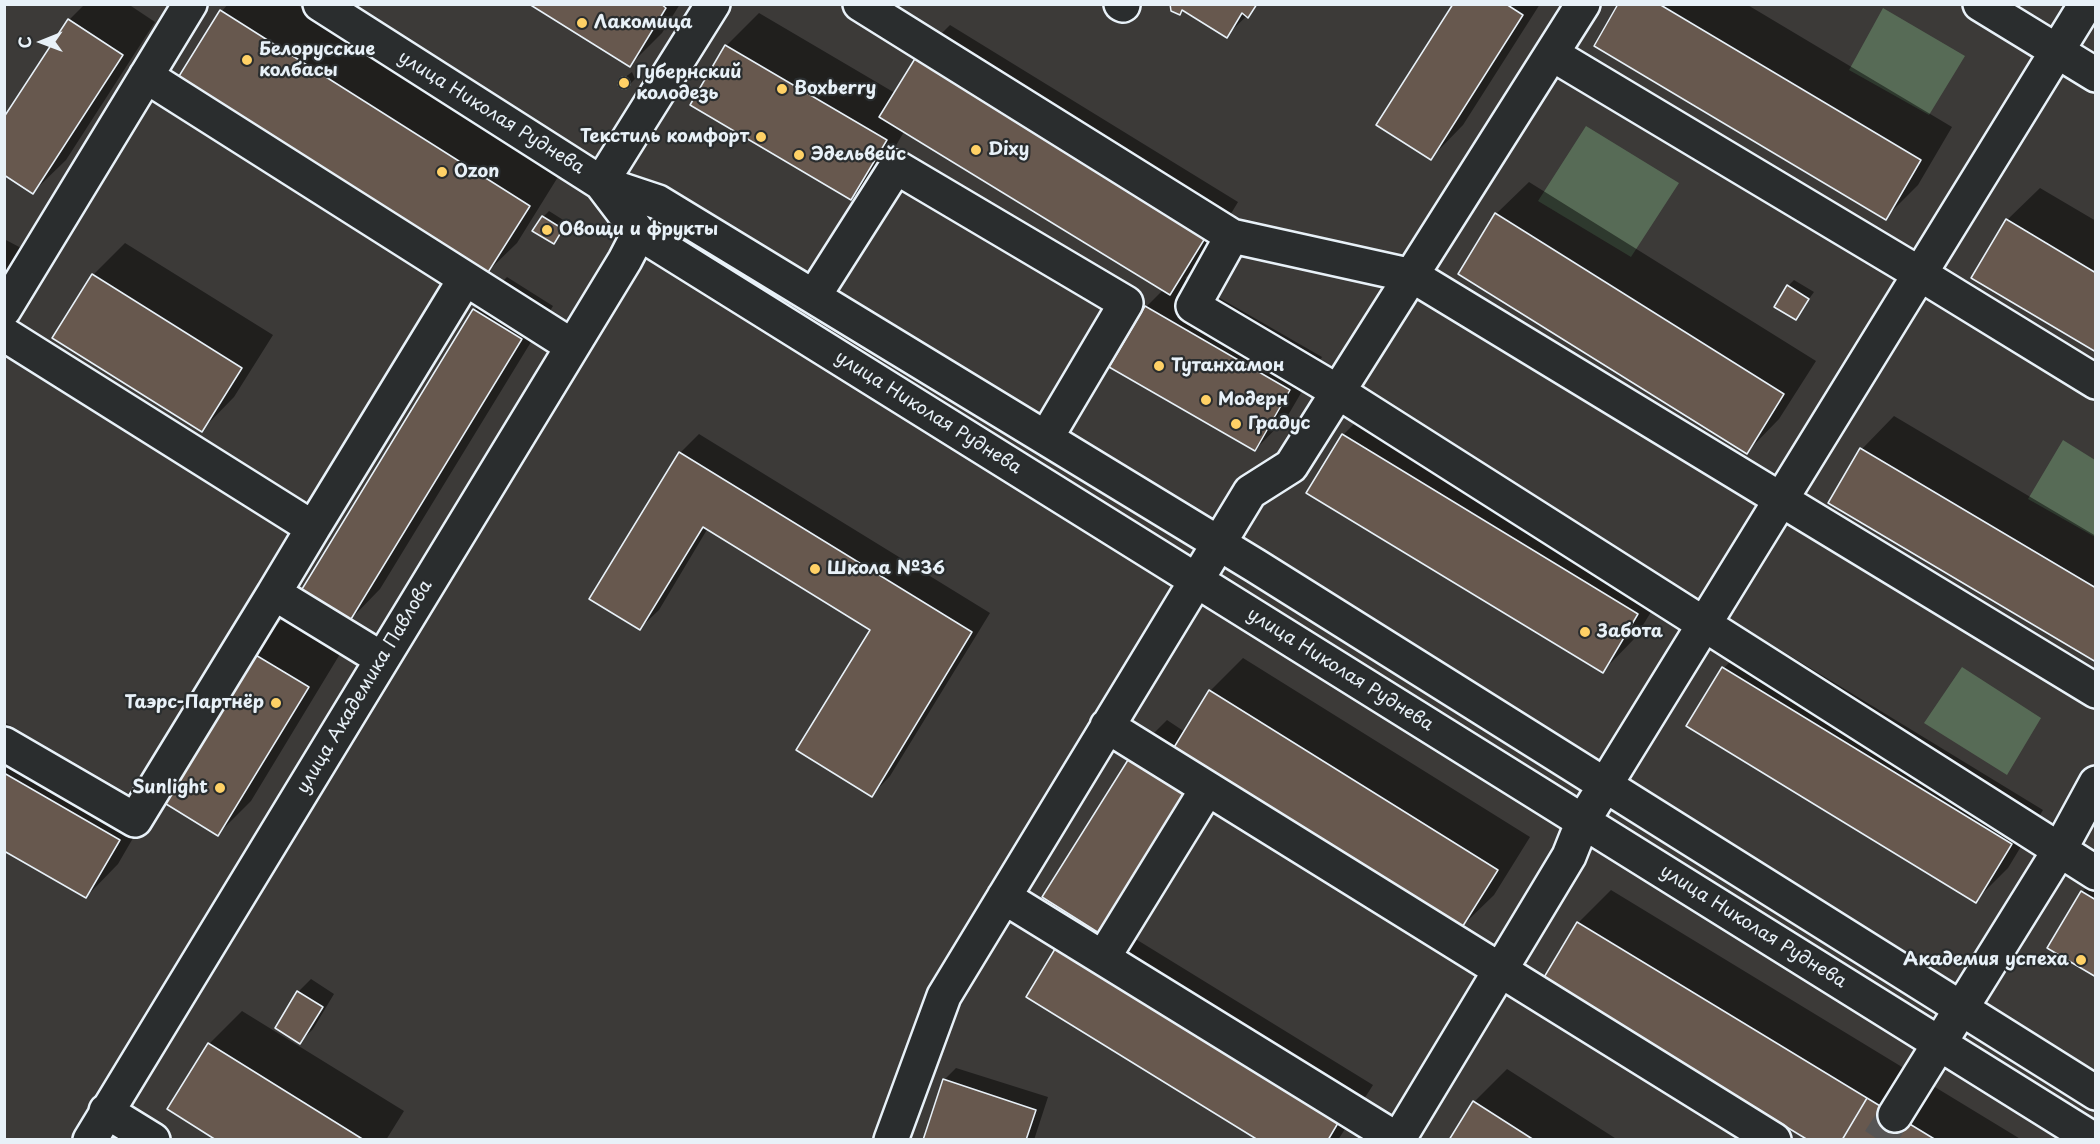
<!DOCTYPE html>
<html>
<head>
<meta charset="utf-8">
<style>
	body { margin:0 }
	#map { position:relative; width:2100px; height:1144px; overflow:hidden; background:#3c3a38; font-family:"Playpen Sans",sans-serif }
	canvas { display:block }
	.frame { position:absolute; inset:0; border:6px solid #e8f1f8; pointer-events:none }
	.north { position:absolute; left:12px; top:12px; width:60px; height:60px; -webkit-text-stroke:4px #2a2d2e; paint-order:stroke; rotate:269deg; font-size:16px; font-weight:700; line-height:24px; text-align:center; color:#e8f1f8 }
	.north::after { content:''; display:block; margin:auto; width:21px; height:27px; background:#e8f1f8; clip-path:polygon(50% 0,100% 100%,50% 72%,0 100%) }
</style>
</head>
<body>
<div id="map">
<canvas width="2100" height="1144"></canvas>
<div class="frame"></div>
<div class="north">С</div>
</div>
<script>
const c = document.querySelector('canvas').getContext('2d');
c.lineJoin = 'round';
function paint(path, color) { c.fillStyle = color; c.fill(path, 'evenodd'); }
function stroke(path, color, width, dash) { c.strokeStyle = color; c.lineWidth = width; c.lineCap = dash ? 'butt' : 'round'; c.setLineDash(dash || []); c.stroke(path); }
function drawText(font, color, halo, rows, align = 'center') {
  c.font = font + ' "Playpen Sans",sans-serif'; c.lineWidth = 4.5; c.setLineDash([]); c.textBaseline = 'middle'; c.strokeStyle = halo; c.fillStyle = color; for (const [text, x, y, turn = 0] of rows) {
    c.save(); c.translate(x, y); c.rotate((+turn || 0) * Math.PI / 180); c.textAlign = isNaN(turn) ? turn : align; if (halo) c.strokeText(text, 0, 0); c.fillText(text, 0, 0); c.restore();
  }
}
const green = new Path2D(`
	M1883,8L1965,56L1929,115L1849,70Z
	M1586,126L1679,183L1631,257L1538,201Z
	M2063,440L2095,460V537L2028,499Z
	M1962,667L2041,718L2007,775L1924,723Z`);
const shadow = new Path2D(`
	M85,4H128L155,22L66,160L33,192L69,20Z
	M228,4H296L561,172L517,243L484,275L178,81L222,11Z
	M532,4H680L662,33L630,65Z
	M1172,4H1259L1226,36L1184,9L1179,13Z
	M1455,4H1540L1463,125L1431,158Z
	M1620,4H1746L1952,127L1918,185L1885,218Z
	M759,13L895,93L918,57L950,25L1238,202L1203,260L1185,278L1322,357L1287,417L1255,450L1146,307L1164,289L905,130L884,166L851,198L692,104L726,46Z
	M632,72L635,79L629,85L624,88L621,87L620,81Z
	M1529,182L1816,361L1779,419L1747,452L1496,214Z
	M2040,188L2096,221V350L2007,220Z
	M549,211L568,223L554,242L543,217Z
	M4,239L23,249L4,279Z
	M125,243L273,335L234,397L202,430L93,275Z
	M507,277L553,306L380,589L348,622L474,310Z
	M1794,280L1814,292L1795,318L1788,286Z
	M1376,402L1670,581L1635,638L1603,671L1343,435Z
	M1894,416L2096,536V660L1862,449Z
	M699,434L990,613L890,776L872,795V629L708,528L659,610L640,628L591,598L680,453Z
	M283,619L340,654L251,801L218,834L250,652Z
	M1756,635L2043,810L2008,868L1975,901L1724,668Z
	M1243,658L1530,837L1494,895L1461,927L1212,772L1108,922L1373,1085L1338,1140H1261L1059,945L1083,922L1134,753L1167,720L1185,732L1210,691Z
	M4,722L151,807L118,864L86,897L4,850Z
	M2096,879V975L2082,892Z
	M1611,890L2022,1140H1811L1578,923Z
	M311,979L334,994L313,1029L300,1042L277,1027L298,992Z
	M242,1011L404,1111L386,1140H219L209,1044Z
	M956,1068L1048,1097L1034,1140H924L944,1080Z
	M1507,1069L1618,1140H1450L1474,1102Z`);
const building = new Path2D(`
	M529,4H661L666,8L630,67Z
	M1170,4H1257L1248,18L1242,13L1227,38L1182,10L1180,15L1171,11Z
	M1453,4H1506L1523,15L1431,160L1376,125Z
	M1618,4H1659L1921,160L1886,220L1594,46Z
	M220,10L530,206L485,277L176,81Z
	M68,19L123,55L33,194L4,175V117Z
	M725,45L887,140L851,200L690,105Z
	M916,57L1207,235L1170,295L879,117Z
	M618 83a6 6 0 1 1 12 0a6 6 0 1 1-12 0Z
	M1495,213L1784,394L1747,454L1458,274Z
	M542,216L563,229L554,244L532,231Z
	M2006,219L2096,273V352L1971,278Z
	M92,274L242,368L202,432L52,338Z
	M1787,285L1809,299L1796,320L1774,307Z
	M1145,306L1290,390L1255,451L1109,367Z
	M473,309L522,339L348,624L299,594Z
	M1342,434L1638,614L1603,673L1306,493Z
	M1860,448L2096,588V662L1828,503Z
	M679,452L972,632L872,797L796,750L870,630L703,527L640,630L589,599Z
	M249,651L309,687L218,836L158,799Z
	M1722,667L2012,844L1976,903L1686,726Z
	M1209,690L1498,870L1461,929L1173,749Z
	M1133,752L1191,788L1099,933L1042,897Z
	M4,773L120,840L86,898L4,851Z
	M2081,891L2096,900V977L2047,948Z
	M1577,922L1867,1098L1842,1140H1808L1543,979Z
	M1058,944L1341,1118L1328,1140H1258L1026,997Z
	M297,991L323,1007L300,1044L275,1028Z
	M208,1043L364,1140H216L167,1109Z
	M943,1079L1036,1110L1026,1140H923Z
	M1867,1098L1936,1140H1842Z
	M1473,1101L1534,1140H1449Z`);
const minorTunnel = new Path2D(`
	M1879,1140L1895,1115`);
const minor = new Path2D(`
	M320,4L601,183L658,202L1256,566L2096,1093
	M860,4L1232,236L1193,306L1340,393L2096,873
	M1121,4L1123,5
	M1980,4L2096,75
	M1552,54L1920,274L2096,382
	M146,76L572,346
	M601,183L639,233L2094,1140
	M601,183L713,4
	M1232,236L1413,276L2096,691
	M814,296L896,167L1126,303L1046,438
	M4,310L190,4
	M4,334L313,528L274,593
	M313,528L465,279
	M1107,726L1774,1140
	M4,744L135,820L274,593L382,659
	M1004,897L1398,1140
	M1103,958L1207,789
	M106,1111L153,1140
	M1895,1115L2059,851L2096,783
	M90,1140L625,260L639,233
	M891,1140L944,996L1250,492L1291,466L1583,4
	M1398,1140L1569,856L1583,821L2086,4`);
const markers = [
	[582,23,6,"#ffd166"],
	[247,60,6,"#ffd166"],
	[624,83,6,"#ffd166"],
	[782,89,6,"#ffd166"],
	[761,137,6,"#ffd166"],
	[976,150,6,"#ffd166"],
	[799,155,6,"#ffd166"],
	[442,172,6,"#ffd166"],
	[547,230,6,"#ffd166"],
	[1159,366,6,"#ffd166"],
	[1206,400,6,"#ffd166"],
	[1236,424,6,"#ffd166"],
	[815,569,6,"#ffd166"],
	[1585,632,6,"#ffd166"],
	[276,703,6,"#ffd166"],
	[220,788,6,"#ffd166"],
	[2081,960,6,"#ffd166"]
];
const poiNames = [
	["Лакомица",594,23],
	["Белорусские",259,50],
	["колбасы",259,71],
	["Губернский",636,73],
	["колодезь",636,94],
	["Boxberry",794,89],
	["Текстиль комфорт",749,137,"right"],
	["Dixy",988,150],
	["Эдельвейс",811,155],
	["Ozon",454,172],
	["Овощи и фрукты",559,230],
	["Тутанхамон",1171,366],
	["Модерн",1218,400],
	["Градус",1248,424],
	["Школа №36",827,569],
	["Забота",1597,632],
	["Таэрс-Партнёр",264,703,"right"],
	["Sunlight",208,788,"right"],
	["Академия успеха",2069,960,"right"]
];
const streetNames = [
	["улица Николая Руднева",491,113,32],
	["улица Николая Руднева",928,413,32],
	["улица Николая Руднева",1340,670,32],
	["улица Академика Павлова",365,687,-59],
	["улица Николая Руднева",1753,927,32]
];
paint(green, '#576b56');
paint(shadow, '#0007');
paint(building, '#67584e');
stroke(building, '#e8f1f8', 1.5);
stroke(minorTunnel, '#565555', 33, [33, 16]);
stroke(minor, '#e8f1f8', 38);
stroke(minor, '#2a2d2e', 33);
for (const [x, y, r, color] of markers) { const dot = new Path2D(); dot.arc(x, y, r, 0, 2 * Math.PI); c.fillStyle = color; c.fill(dot); stroke(dot, '#2a2d2e', 2); }
drawText('bold 18px', '#e8f1f8', '#2a2d2e', poiNames, 'left');
drawText('18px', '#e8f1f8', '#2a2d2e', streetNames);
</script>
</body>
</html>
